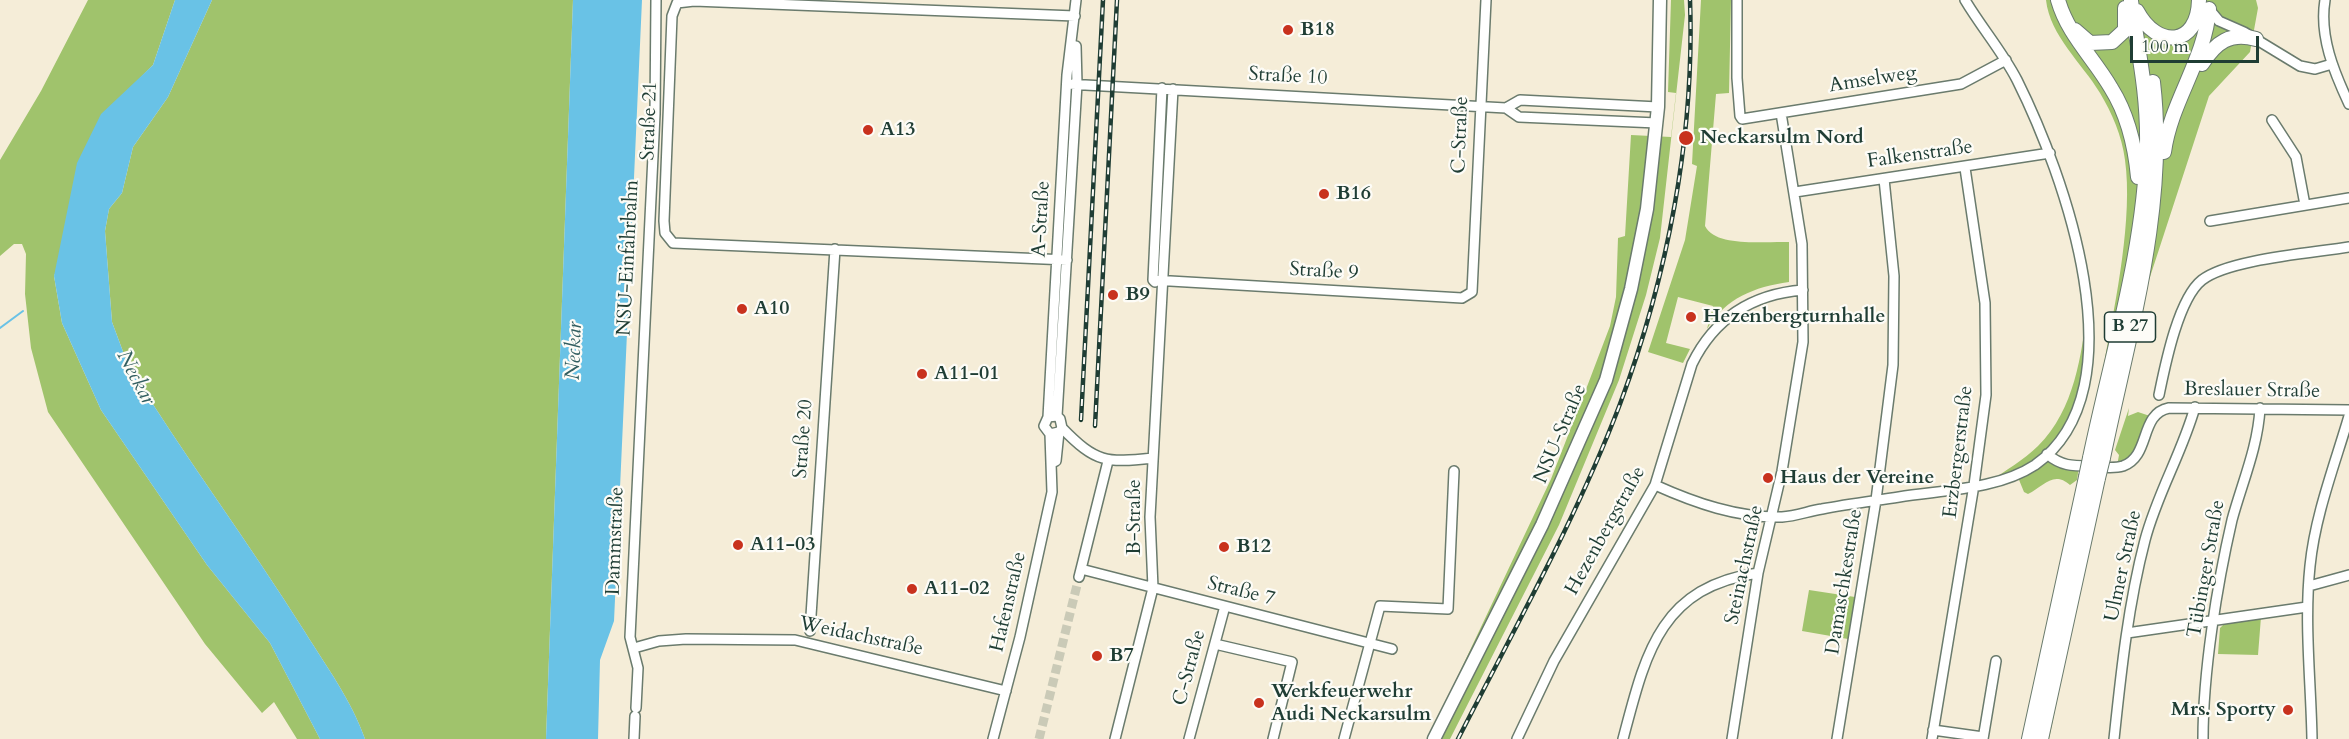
<!DOCTYPE html>
<html>
<head>
<meta charset="utf-8">
<style>
	body { margin:0 }
	#map { position:relative; width:2349px; height:739px; overflow:hidden; background:#f5edd8; font-family:Cardo,serif }
	canvas { display:block }
	.scale { position:absolute; left:2130px; top:36px; width:129px; height:27px; box-sizing:border-box; border:3px solid #1f3d34; border-top:0; padding-left:8px; font-size:18px; line-height:21px; white-space:nowrap; color:#1f3d34; -webkit-text-stroke:4px #fdfcf7; paint-order:stroke }
</style>
</head>
<body>
<div id="map">
<canvas width="2349" height="739"></canvas>
<div class="scale">100 m</div>
</div>
<script>
const c = document.querySelector('canvas').getContext('2d');
c.lineJoin = 'round';
function paint(path, color) { c.fillStyle = color; c.fill(path, 'evenodd'); }
function stroke(path, color, width, dash) { c.strokeStyle = color; c.lineWidth = width; c.lineCap = dash ? 'butt' : 'round'; c.setLineDash(dash || []); c.stroke(path); }
function drawText(font, color, halo, rows, align = 'center') {
  c.font = font + ' Cardo,serif'; c.lineWidth = 4.5; c.setLineDash([]); c.textBaseline = 'middle'; c.strokeStyle = halo; c.fillStyle = color; for (const [text, x, y, turn = 0] of rows) {
    c.save(); c.translate(x, y); c.rotate((+turn || 0) * Math.PI / 180); c.textAlign = isNaN(turn) ? turn : align; if (halo) c.strokeText(text, 0, 0); c.fillText(text, 0, 0); c.restore();
  }
}
const green = new Path2D(`
	M88,0H175L153,65L136,82L54,276L62,323L101,410L207,565L270,643L320,739H297L274,702L262,713L205,644L48,412L31,348L25,294L26,254L22,244H14L0,256V160L41,91Z
	M212,0H573L546,739H365C352,701 326,666 305,632C248,541 184,456 128,365L112,322L105,231L109,209L122,193L133,147L168,97Z
	M1671,0H1684L1685,15L1660,238L1646,295L1619,380L1559,525L1450,739H1428L1551,479L1588,384L1610,326L1616,297L1618,238L1625,236L1631,135L1671,137L1676,93L1668,92Z
	M1701,0H1731L1729,93L1716,94L1705,226C1716,248 1766,241 1789,242V282C1754,287 1726,298 1707,329L1713,306L1678,297L1666,343L1690,349L1683,363L1648,352L1685,240L1697,166L1692,164Z
	M2046,0H2256L2258,8L2250,52L2209,96L2135,323L2049,739H2027C2054,612 2082,485 2105,358C2116,300 2133,217 2125,160C2122,136 2112,113 2100,93C2082,63 2050,36 2046,0Z
	M2088,306L2079,403L2047,454L2079,466L2077,480L2070,485C2053,470 2043,487 2028,494L2024,492L2017,475L1990,482C2005,470 2023,461 2038,446C2075,409 2081,356 2088,306Z
	M2129,408L2128,416L2138,412L2153,417L2137,456L2117,466L2119,455L2115,450Z
	M1809,590L1855,597L1848,639L1802,631Z
	M2261,617L2258,655L2218,654L2220,628L2225,623Z`);
const water = new Path2D(`
	M175,0H212L168,97L133,147L122,193L109,209L105,231L112,322L128,365C184,456 248,541 305,632C326,666 352,701 365,739H320L270,643L207,565L101,410L62,323L54,276L77,163L101,114L153,65Z
	M573,0H642L614,621L600,660L598,739H546Z`);
const stream = new Path2D(`
	M0,328L23,311`);
const minorTunnel = new Path2D(`
	M1039,739L1079,577`);
const minor = new Path2D(`
	M1737,0V78L1740,116L1742,119L1961,84L2006,60
	M2325,0C2319,36 2334,72 2349,104
	M2209,9L2219,21L2244,32L2300,66L2315,69L2332,64
	M1067,84L1506,108L1519,117L1657,123
	M1506,108L1520,100L1658,107
	M2272,120L2296,157L2305,205
	M1795,192L2050,153
	M2210,221L2349,198
	M1067,260L673,243L665,233L664,221L672,16L677,3L694,1L1075,16
	M1153,280L1462,298L1472,292L1486,0
	M1155,282L1153,280L1162,88
	M2159,395C2165,366 2178,299 2202,280C2229,259 2313,253 2349,247
	M1057,416L1077,84L1076,46
	M1048,417L1057,416L1060,419L1062,428L1059,432L1050,434L1044,426L1048,417L1067,75L1076,0
	M1062,428C1096,463 1106,463 1153,458
	M2047,454C2061,466 2072,466 2090,466C2100,467 2113,469 2123,466C2151,456 2139,414 2169,408L2349,410
	M1052,463L1056,461L1059,432
	M1655,485C1695,503 1738,518 1782,517C1796,516 1809,511 1822,509C1848,504 1873,501 1899,497C1942,490 1997,490 2035,465C2143,389 2063,172 2017,80C2002,51 1981,27 1965,0
	M1081,569L1392,649
	M1079,577L1108,461
	M2309,586L2349,575
	M810,631L835,249
	M2127,633L2307,607
	M1215,644L1292,662L1273,739
	M634,648L659,641L686,639L795,640L1006,691
	M636,708L638,668L630,637L655,114L656,0
	M1933,730L1983,737
	M634,739L635,716
	M993,739L1020,637L1052,492L1050,434
	M1115,739L1153,588L1150,517L1173,89
	M1189,739L1225,606
	M1344,739L1380,606L1448,609L1454,471
	M1517,739L1554,661L1655,485L1692,364C1715,317 1753,294 1803,290
	M1623,739C1645,656 1659,587 1758,573
	M1732,739L1758,573L1782,471L1803,342L1802,244L1781,113
	M1837,739L1876,500L1893,365L1894,276L1884,179
	M1932,739L1974,485L1986,395L1985,303L1965,168
	M1983,739L1996,661
	M2114,739C2121,673 2128,605 2145,540C2157,494 2182,453 2195,407
	M2203,739C2203,672 2217,585 2232,520C2242,483 2258,447 2260,408
	M2312,739C2311,682 2304,623 2310,566C2315,515 2335,464 2349,416`);
const major = new Path2D(`
	M1434,739L1542,525L1606,380L1631,289L1647,209L1658,107L1660,0`);
const highway = new Path2D(`
	M2058,0C2068,35 2093,57 2111,88C2128,115 2135,145 2138,177
	M2137,11C2157,49 2198,47 2199,0
	M2075,30L2090,43L2112,42L2125,30V8
	M2202,64C2216,42 2230,32 2256,39
	M2164,152C2171,101 2205,60 2209,9
	M2090,458C2111,357 2145,248 2147,145C2148,93 2138,51 2131,1
	M2103,458C2128,335 2168,209 2153,82
	M2029,739L2086,477
	M2041,739L2098,478`);
const rail = new Path2D(`
	M1081,420L1103,0
	M1095,426L1117,0
	M1458,739C1514,629 1576,520 1620,404C1667,278 1695,136 1690,0`);
const highwayBridge = new Path2D(`
	M2086,477L2090,458
	M2098,478L2103,458`);
const markers = [
	[1288,30,6,"#c8321e"],
	[868,130,6,"#c8321e"],
	[1686,138,8,"#c8321e"],
	[1324,194,6,"#c8321e"],
	[1113,295,6,"#c8321e"],
	[742,309,6,"#c8321e"],
	[1691,317,6,"#c8321e"],
	[922,374,6,"#c8321e"],
	[1768,478,6,"#c8321e"],
	[738,545,6,"#c8321e"],
	[1224,547,6,"#c8321e"],
	[912,589,6,"#c8321e"],
	[1097,656,6,"#c8321e"],
	[1259,703,6,"#c8321e"],
	[2288,710,6,"#c8321e"]
];
const shields = [
	[2130,327,51]
];
const shieldNames = [
	["B 27",2130,327]
];
const poiNames = [
	["B18",1300,30],
	["A13",880,130],
	["Neckarsulm Nord",1700,138],
	["B16",1336,194],
	["B9",1125,295],
	["A10",754,309],
	["Hezenbergturnhalle",1703,317],
	["A11-01",934,374],
	["Haus der Vereine",1780,478],
	["A11-03",750,545],
	["B12",1236,547],
	["A11-02",924,589],
	["B7",1109,656],
	["Werkfeuerwehr",1271,692],
	["Audi Neckarsulm",1271,715],
	["Mrs. Sporty",2276,710,"right"]
];
const streetNames = [
	["Straße 10",1288,77,3],
	["Amselweg",1873,80,-9],
	["Straße 21",650,121,-88],
	["C-Straße",1461,135,-88],
	["Falkenstraße",1920,155,-8],
	["A-Straße",1042,219,-87],
	["NSU-Einfahrbahn",629,258,-87],
	["Straße 9",1324,272,3],
	["Breslauer Straße",2252,391,1],
	["NSU-Straße",1561,434,-67],
	["Straße 20",804,439,-86],
	["Erzbergerstraße",1959,452,-83],
	["B-Straße",1135,517,-90],
	["Hezenbergstraße",1606,531,-61],
	["Dammstraße",616,541,-88],
	["Steinachstraße",1745,565,-78],
	["Ulmer Straße",2124,566,-78],
	["Tübinger Straße",2207,569,-80],
	["Damaschkestraße",1845,582,-81],
	["Straße 7",1241,592,14],
	["Hafenstraße",1009,602,-77],
	["Weidachstraße",861,637,12],
	["C-Straße",1190,668,-75]
];
const waterNames = [
	["Neckar",575,351,-88],
	["Neckar",135,378,62]
];
paint(green, '#a0c36c');
paint(water, '#69c2e6');
stroke(stream, '#69c2e6', 2);
stroke(minorTunnel, '#cacab7', 9, [9, 4.5]);
stroke(minor, '#6a7b6d', 12);
stroke(major, '#6a7b6d', 15);
stroke(highway, '#6a7b6d', 16);
stroke(minor, '#fff', 9);
stroke(major, '#fff', 12);
stroke(highway, '#fff', 14);
stroke(rail, '#1f3d34', 4.5);
stroke(rail, '#fdfcf7', 2, [7]);
stroke(highwayBridge, '#6a7b6d', 16, []);
stroke(highwayBridge, '#fff', 14);
for (const [x, y, r, color] of markers) { const dot = new Path2D(); dot.arc(x, y, r, 0, 2 * Math.PI); c.fillStyle = color; c.fill(dot); stroke(dot, '#fdfcf7', 2); }
for (const [x, y, w] of shields) { const box = new Path2D(); box.roundRect(x - w / 2, y - 15, w, 30, 4.5); c.fillStyle = '#fdfcf7'; c.fill(box); stroke(box, '#1f3d34', 1.5); }
drawText('bold 18px', '#1f3d34', null, shieldNames);
drawText('bold 20px', '#1f3d34', '#fdfcf7', poiNames, 'left');
drawText('20px', '#1f3d34', '#fdfcf7', streetNames);
drawText('italic 21px', '#325e60', '#fdfcf7', waterNames);
</script>
</body>
</html>
